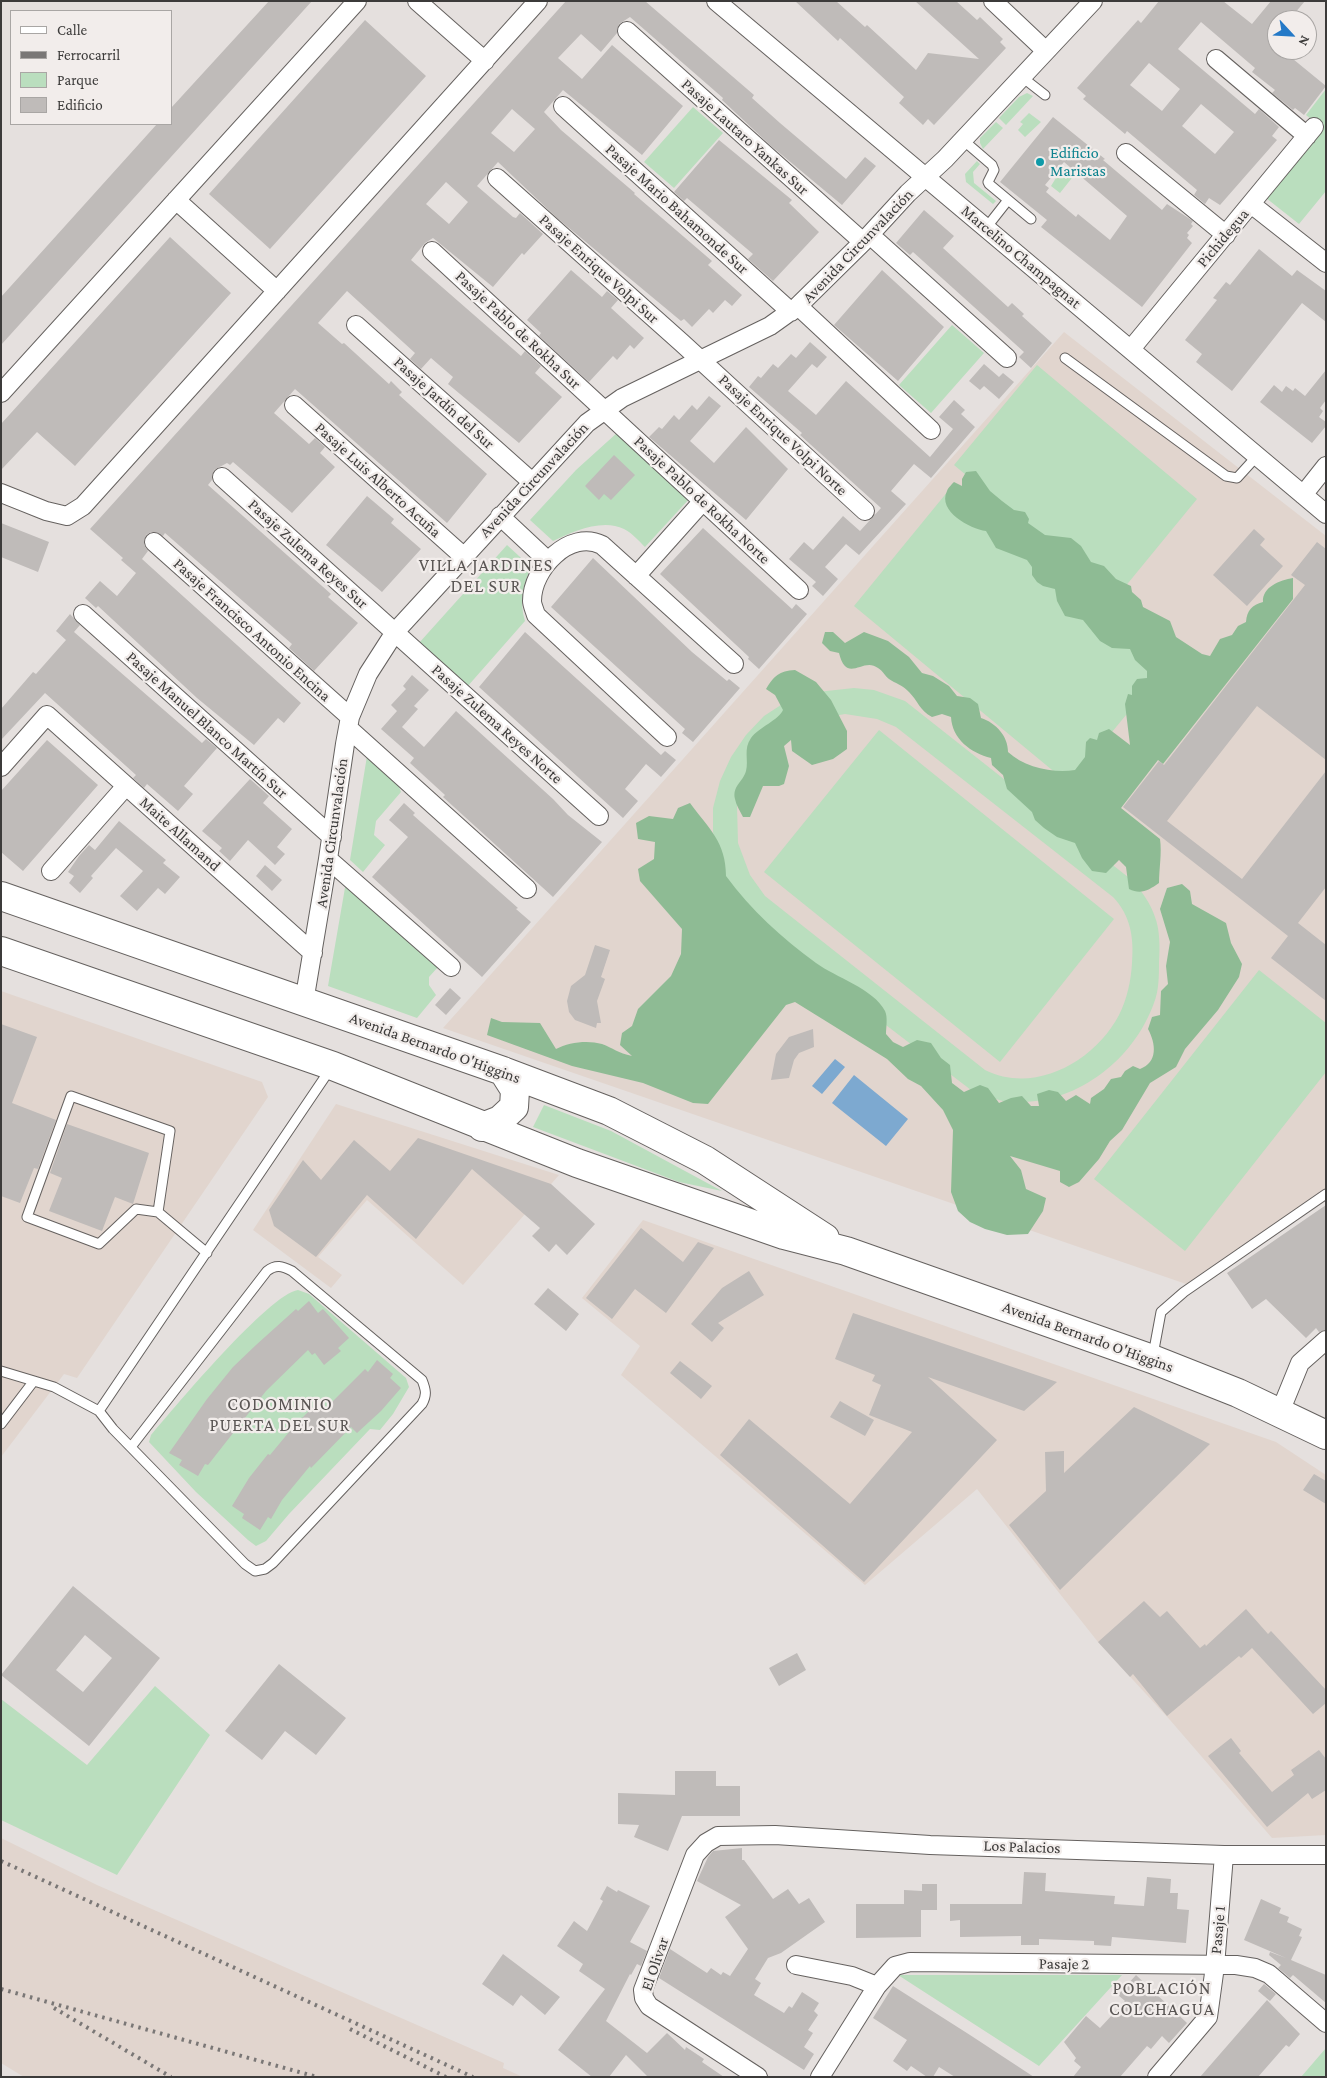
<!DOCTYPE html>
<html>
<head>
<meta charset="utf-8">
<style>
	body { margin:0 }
	#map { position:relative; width:1327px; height:2078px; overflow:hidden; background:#e5e0de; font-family:"Crimson Pro",serif }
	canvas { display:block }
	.frame { position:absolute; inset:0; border:2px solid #3c3b3a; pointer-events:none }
	.legend { position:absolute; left:10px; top:10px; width:162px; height:115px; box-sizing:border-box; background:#f2edeb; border:1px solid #a9a6a4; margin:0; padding:6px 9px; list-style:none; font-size:15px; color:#3c3b3a }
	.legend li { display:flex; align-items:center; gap:10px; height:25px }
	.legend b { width:25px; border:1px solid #a9a6a4 }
	.north { position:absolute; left:1267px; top:10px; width:50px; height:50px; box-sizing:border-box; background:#f2edeb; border:1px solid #a9a6a4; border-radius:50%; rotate:115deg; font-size:14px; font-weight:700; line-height:20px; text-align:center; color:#3c3b3a }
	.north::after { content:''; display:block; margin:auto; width:18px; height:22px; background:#2479c7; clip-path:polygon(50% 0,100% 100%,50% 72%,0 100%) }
</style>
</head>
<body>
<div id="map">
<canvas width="1327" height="2078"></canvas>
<div class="frame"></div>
<ul class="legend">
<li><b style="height:6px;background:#fff"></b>Calle</li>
<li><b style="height:6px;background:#7a7776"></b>Ferrocarril</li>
<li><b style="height:14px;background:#badebe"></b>Parque</li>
<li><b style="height:14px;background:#bfbbb9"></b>Edificio</li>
</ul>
<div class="north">N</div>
</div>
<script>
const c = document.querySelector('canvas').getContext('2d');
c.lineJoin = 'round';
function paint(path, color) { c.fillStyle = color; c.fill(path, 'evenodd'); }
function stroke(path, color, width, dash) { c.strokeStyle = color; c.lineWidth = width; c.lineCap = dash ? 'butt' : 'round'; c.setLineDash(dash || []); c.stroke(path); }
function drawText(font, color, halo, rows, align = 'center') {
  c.font = font + ' "Crimson Pro",serif'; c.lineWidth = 4.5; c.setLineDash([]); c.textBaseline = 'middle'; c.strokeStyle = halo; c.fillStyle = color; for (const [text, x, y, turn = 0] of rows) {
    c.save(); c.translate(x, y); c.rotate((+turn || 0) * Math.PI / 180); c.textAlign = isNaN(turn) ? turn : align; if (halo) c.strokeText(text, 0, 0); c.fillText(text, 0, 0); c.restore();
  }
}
const built = new Path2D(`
	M1064,332L1326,536V1189L1189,1285L443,1028Z
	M1,991L262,1082L268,1097L77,1378L64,1374L1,1457Z
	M336,1104L559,1175L463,1285L367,1200L318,1257L342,1275L331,1288L253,1230Z
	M643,1220L1276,1442L1326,1475V1835L1272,1838L1170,1720L1098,1642L977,1489L865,1585L621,1375L640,1346L582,1298Z
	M1,1838L97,1885L504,2063L503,2068L523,2077H24L1,2063Z`);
const green = new Path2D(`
	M1326,89V191L1299,224L1266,198L1323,129L1306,115Z
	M1027,93L1033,96L1006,125L999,118L1019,97Z
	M693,107L723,133L674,188L644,162Z
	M1029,113L1041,122L1025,137L1018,130L1023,124L1020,122Z
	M996,122L1003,128L983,149L980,143V138Z
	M1087,159L1060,193L1051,186L1059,173L1066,179L1075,168Z
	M977,161L980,164L973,172L974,183L996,201L993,204L966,182L965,174Z
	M952,325L984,353L931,413L899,385Z
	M1037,365L1197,499L1115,599L954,465Z
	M618,432L690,498L645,547C639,541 631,532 624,529C602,518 572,532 553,541L530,520L576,470Z
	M953,485L1169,663L1069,784L854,606Z
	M507,545L531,567C523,585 519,602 525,621L467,687L419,643Z
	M854,688L874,690L905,701L1133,881C1142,892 1151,904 1155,917C1160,930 1160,948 1159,962C1159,975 1159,991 1154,1003C1132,1064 1069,1110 1003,1101C993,1099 981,1093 971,1090L751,922L723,881L713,832V808L720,781L731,757L746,735L764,716L784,703L808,693ZM845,714L877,719L896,727L1113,897C1131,916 1134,938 1132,963C1131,981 1127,999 1119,1015C1095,1061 1035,1095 985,1070L765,896L750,875L738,843L737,805L744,785L808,721Z
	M879,730L1114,919L1000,1062L764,872Z
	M367,756L397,782L401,792L376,821L374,835L385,845L363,872L350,860Z
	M346,882L438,967L429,977V985L436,995L417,1018L328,986Z
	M1259,970L1326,1023V1072L1185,1251L1094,1179Z
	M544,1105L611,1131L722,1191L679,1182L533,1127Z
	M298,1290L309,1294L406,1378L409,1387L393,1414L380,1430L370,1429L289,1514L266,1541L256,1546L248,1540L196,1492L149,1442L151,1435C175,1407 269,1294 298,1290Z
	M155,1686L210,1735L117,1875L1,1820V1699L87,1765Z
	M898,1975H1122L1039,2066Z
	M1326,2048V2077H1301Z`);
const forest = new Path2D(`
	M976,471L990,491L1002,501L1014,510L1025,512L1029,519L1028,523L1045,535L1071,538L1081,546L1091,562L1104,566L1116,579L1131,586L1132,592L1141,600L1143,607L1170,621L1176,637L1202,654L1210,656L1220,639L1232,635L1238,626L1246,622C1247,610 1252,605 1263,602C1262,587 1280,580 1293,578V599L1163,764L1158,760L1121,808L1160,839C1162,854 1159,868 1159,883C1149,890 1141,895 1129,889L1126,867L1119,860L1106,873L1092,871L1082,858L1075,843L1057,837L1044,828L1035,820L1032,812L1007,789L1003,775L992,765L991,758C971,753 952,739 951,717L942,714L932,717C920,711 918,701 909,692C904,686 895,683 889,679C885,676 883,671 878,668C863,656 847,685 839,653L830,651L822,643L825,632H833L845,643L864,632L888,641L909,657L922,673L933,676L949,686L957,696L970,698L978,704L981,718C996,723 1008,736 1008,752C1024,767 1054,774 1075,770L1085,757L1086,742L1090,738L1097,740L1099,733L1109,729L1130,745L1125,704L1128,694L1132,695V686L1137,679L1147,678V671L1135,660L1130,649L1112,648L1100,641L1083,620L1065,616L1057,601L1055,589L1043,586L1037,582L1032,575V567L1027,560L996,548L986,531C970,529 937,511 947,491C948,488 952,484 954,482L962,486V479L966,472Z
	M795,670L816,682L831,700L847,731V749L833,759L812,765L792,751L791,740L784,746L789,766L784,784L779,786H763L750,817H743C740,811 736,805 735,799C732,786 743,782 746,771C749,760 743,749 751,738C759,727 779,720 783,710L775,695L766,689C774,676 779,671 795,670Z
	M690,803C709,829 726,842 726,876C751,910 782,938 816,963C835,977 874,989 885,1011C888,1017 886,1028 886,1034L893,1042L903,1047L917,1040L931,1043L941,1058L950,1065L952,1083L964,1092L980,1085L988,1088L999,1103L1011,1098L1022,1096L1031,1106H1039L1037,1094L1049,1090L1058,1092L1066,1101L1076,1095L1090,1104L1091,1098L1104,1089L1111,1079L1121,1077L1125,1071L1133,1066L1140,1069C1158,1062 1156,1044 1148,1029L1152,1017L1160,1015L1161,991L1168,984L1166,966L1170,942L1160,909L1167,888L1182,884L1190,891L1192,904L1226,923L1231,943L1242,964L1239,977L1218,1010L1185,1049L1176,1067L1150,1083L1122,1130L1110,1141L1099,1159L1079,1182L1069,1187L1060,1182V1171L1010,1156L1021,1170L1026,1189L1046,1198L1043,1211L1028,1234L1007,1235L985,1229L970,1222L958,1211L951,1192L953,1130L943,1110L921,1086L908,1079L887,1059L795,1002L786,1005L708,1104L693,1103L643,1083L572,1066L487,1035L491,1018L502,1022L540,1023L556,1049C569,1042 588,1040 602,1044C613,1048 618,1053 632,1056L620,1045L622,1033L632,1026L638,1009L671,976L681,954L682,929L640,881L638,869L654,859L655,842L638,839L636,823L649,816L673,819L678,808Z`);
const water = new Path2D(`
	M835,1059L845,1067L822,1094L812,1086Z
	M854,1075L908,1119L886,1146L832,1103Z`);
const building = new Path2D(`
	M269,1H312L1,345V297L157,124H171V108Z
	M566,1H645L754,95L752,98L780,123L846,179L865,157L876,166L842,205L770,145L722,100L723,98L630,17L619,24L617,33L601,52L581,34L558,58L582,79L612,45L683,106L642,155L563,90L544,112L561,130L635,193L634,194L712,261L708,265L742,295L732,306L725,300L713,313L709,309L692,327L684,319L681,321L557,218L498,162L477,186L513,217L516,218L520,213L543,234L524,255L522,253L493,287L433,238L425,243L411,260L521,356L525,351L541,366L535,373L562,397L519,443L448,384L453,377L431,358L421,369L410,359L415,353L347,291L318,323L342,344L344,343L389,384L391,381L402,392L399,395L487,474L447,523L295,389L274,413L309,444L315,438L325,447L320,453L335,467L292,513L233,462L230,465L227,463L214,470L212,480L208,485L331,594L328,597L358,623L314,671L289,648L292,644L165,533L163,536L151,532L146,535L144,545L148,551L142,559L301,703L284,723L278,718L254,745L197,698L98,606L96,608L85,598L100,581L117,596L136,573L121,560L123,558L90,529ZM512,109L535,129L514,152L491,133ZM446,182L468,202L449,224L426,204Z
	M795,1H836L865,27L867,25L916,70L928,53L979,59L915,1H956L977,20L980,17L1003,39L1000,42L1006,48L934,125L928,119L923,125L899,103L904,97L840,38L838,41Z
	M1159,1H1223L1252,24L1271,1H1305L1289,20H1277V47L1275,50H1282L1326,86L1304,115L1295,108L1293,110L1272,93L1275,90L1252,72L1255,68L1201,22L1178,49L1255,114L1259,109L1279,127L1272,136L1277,140L1220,205L1209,198L1205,204L1194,195L1197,190L1127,131L1125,134L1083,99L1086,96L1077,88L1138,20L1141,23ZM1149,63L1180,89L1162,111L1130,85ZM1201,104L1234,132L1215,154L1182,126Z
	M365,20L426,76L270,249L209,194Z
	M1053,117L1105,159L1103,160L1162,210L1167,204L1193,221L1191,224L1193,226L1187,233L1189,235L1187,238L1192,243L1142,307L1041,227L1047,220L1000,182ZM1064,162L1127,216L1110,240L1078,214L1076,217L1046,192L1049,188L1045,185Z
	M719,140L792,200L789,203L819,232L773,281L748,259L753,254L687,198L684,201L674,192Z
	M924,210L954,236L943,248L1008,307L1012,303L1024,314L1022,316L1052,343L1031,368L1019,357L1024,352L913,252L910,255L896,243Z
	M170,237L231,293L75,466L37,432L1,470V424Z
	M1259,249L1292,276L1297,270L1326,291V322L1302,303L1232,391L1196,362L1202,354L1185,340L1217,300L1213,298L1226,282L1230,285Z
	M571,270L602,297L607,291L618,300L611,308L644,338L634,349L630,345L617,360L613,356L589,382L539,336L541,333L527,320Z
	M882,270L944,327L898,381L834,325Z
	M810,342L827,357L817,368L812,364L788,391L816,415L846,381L930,457L953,429L939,417L954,400L965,410L961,414L975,427L931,478L914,464L891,491L906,504L859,555L846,544L825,567L838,579L823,596L812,586L816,582L789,559L804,542L813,550L843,516L860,531L881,508L800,435L802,433L749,387L758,376L761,378L773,364L778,368L791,354L796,358Z
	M984,364L999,377L1003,373L1014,382L999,399L984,386L980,390L969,381Z
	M1326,370V400L1320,408L1323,411L1319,417L1326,422V426L1312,443L1260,402L1274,385L1282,392L1286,386L1293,391L1295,388L1305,396Z
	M709,396L721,406L690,441L714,463L746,427L788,469L746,520L649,437L659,427L662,429L674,415L679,420L692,405L697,410Z
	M614,455L635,475L611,500L604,494L599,500L585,486Z
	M367,496L394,519L391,523L421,549L382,592L326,545Z
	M1,523L49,542L38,572L1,557Z
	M703,528L792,609L796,604L807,614L759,669L748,659L749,657L660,574Z
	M1254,529L1265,539L1260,545L1283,566L1247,606L1213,575Z
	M1317,542L1326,549V760L1257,706L1167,821L1242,879L1326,771V887L1298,923L1326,945V1001L1271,958L1288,936L1123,807L1159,761L1164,765L1305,585L1291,575Z
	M593,558L692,652L727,681L729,679L740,688L693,742L682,733L685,729L551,607Z
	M70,614L80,625L74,632L202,743L206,739L217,748L184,786L193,794L178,811L147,784L144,788L133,778L136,775L45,693L1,740V709L33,672L36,674L66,640L56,631Z
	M525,632L661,755L665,751L676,760L661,777L646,764L625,789L638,801L623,818L479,687Z
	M412,675L429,690L414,706L418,709L402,727L424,747L456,711L553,799L568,815L602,842L553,897L443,797L445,795L410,763L414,758L381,729L397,711L391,705L406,689L403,686Z
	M47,740L98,785L23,871L1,852V791Z
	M250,779L269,796L263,803L292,829L277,847L285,854L275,865L248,840L230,861L219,851L222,848L202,831Z
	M404,803L415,813L413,815L518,908L516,909L531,922L482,977L372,877L408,837L389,820Z
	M119,821L166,860L163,863L180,877L165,894L158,888L137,911L120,896L143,871L116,848L91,876L93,878L80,893L69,883L74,876L68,872L79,856L89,845L95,850Z
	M265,865L282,880L272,891L256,876Z
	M595,945L610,950L601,977L605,979L597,1001L601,1023H597L596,1028L575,1020L569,1012L567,1001L571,986L585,975Z
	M450,988L461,998L446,1015L435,1005Z
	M1,1024L37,1037L12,1103L56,1120L38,1169L34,1168L20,1203L1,1196Z
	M813,1029L814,1047L799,1053L794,1060L789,1078L771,1080L776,1054L789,1037Z
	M67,1124L149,1153L133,1204L115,1197L102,1231L49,1211L62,1178L50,1173Z
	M418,1138L551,1184L595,1224L567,1255L556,1244L549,1252L532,1236L540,1228L472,1169L416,1239L367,1195L316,1257L274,1226L269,1210L303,1160L321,1180L354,1140L390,1171Z
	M1326,1205V1330L1319,1332L1316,1328L1306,1338L1266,1299L1252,1309L1227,1273Z
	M641,1228L683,1262L698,1242L714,1248L666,1313L635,1289L612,1319L586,1298Z
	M749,1271L764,1295L718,1323L724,1328L712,1342L691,1324L722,1288Z
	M548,1288L579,1314L566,1331L534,1304Z
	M309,1301L318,1313L323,1309L349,1338L338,1348L341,1351L324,1365L315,1353L312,1355L308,1350L266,1391L208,1465L205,1464L198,1476L179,1465L182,1460L169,1453L207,1399L233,1367L256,1345L296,1309L298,1311Z
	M853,1313L1057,1382L1024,1411L928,1377L997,1440L864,1582L720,1455L749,1419L850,1504L912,1432L869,1415L881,1385L872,1381L875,1375L835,1359Z
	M377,1360L393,1374L390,1378L401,1388L381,1411L357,1433L351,1427L311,1468L310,1466L282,1500L271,1519L268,1517L260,1530L242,1518L244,1514L232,1506L249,1478L268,1454L270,1455L294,1426L317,1403L324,1410L365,1369L368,1372Z
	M680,1361L712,1386L701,1399L670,1373Z
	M840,1401L874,1420L865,1436L830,1417Z
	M1134,1407L1210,1444L1060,1590L1009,1525L1046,1491L1045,1452L1064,1451V1473Z
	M1314,1474L1326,1481V1504L1303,1490Z
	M73,1586L160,1658L89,1746L1,1675ZM85,1635L112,1658L83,1692L56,1670Z
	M1144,1601L1160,1617L1167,1611L1200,1648L1205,1644L1206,1646L1246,1609L1268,1634L1271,1631L1326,1690V1703L1313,1714L1252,1648L1241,1658L1239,1656L1167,1716L1133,1674L1130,1677L1098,1642Z
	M797,1653L806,1670L779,1686L769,1668Z
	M279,1664L346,1718L316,1755L285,1731L262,1760L225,1731Z
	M1231,1738L1241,1751L1239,1753L1272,1792L1294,1775L1291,1770L1319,1750L1326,1759V1790L1312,1799L1308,1793L1267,1827L1208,1756Z
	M675,1771H716V1786H740V1816H682L668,1851L634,1837L639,1825L618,1824V1793L675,1795Z
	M742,1848V1860H744L773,1899L788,1889L799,1904L809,1898L825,1922L781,1953L768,1958L755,1979L761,1983L754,1995L784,2013L789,2006L792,2008L802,1992L819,2003L814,2011L818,2015L808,2030L813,2033L804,2047L814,2054L804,2070L659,1978L670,1949L707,1973L711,1968L721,1975L723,1972L730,1976L748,1949L725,1917L741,1905L697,1881L708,1857L713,1851Z
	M1024,1872L1046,1873L1045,1891L1115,1896L1114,1904L1144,1906L1147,1877L1171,1879L1170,1893H1178L1177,1909L1189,1910L1186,1943L1112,1937L1111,1946L1094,1945V1941L1039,1939V1945H1021V1936L960,1937V1920L950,1921V1904H1022Z
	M922,1884H937V1910H921V1937L856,1938V1904H904V1890L922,1891Z
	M607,1886L617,1892L618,1890L650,1906L630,1942L647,1951L641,1966L637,1964L631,1975L630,1974L606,2021L647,2053L667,2033L685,2050L686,2047L704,2059L702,2062L724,2077H648L626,2055L609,2077H592L558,2050L605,1989L579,1971L583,1964L557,1946L574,1921L587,1931L603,1901L600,1899Z
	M1261,1899L1281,1908L1279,1913L1289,1917L1287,1922L1302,1929L1299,1936L1302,1937L1291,1960L1326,1975V2003L1293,1975L1290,1978L1278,1968L1281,1965L1269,1955L1270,1952L1286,1958L1244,1940Z
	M503,1954L560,1997L545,2015L521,1995L513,2006L482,1984Z
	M1136,1975L1187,2023L1169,2043L1162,2036L1151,2049L1147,2046L1120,2077H1073L1081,2067L1074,2061L1076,2058L1064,2042L1086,2016L1100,2028L1125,2001L1118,1995Z
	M1264,1984L1276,1994L1270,2001L1258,1991Z
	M893,1986L970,2035L1034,2077H955L939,2067L933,2077H927L911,2066L907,2071L893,2061L907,2040L873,2018Z
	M1267,2000L1300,2034L1289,2047L1286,2045L1258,2077H1200Z`);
const service = new Path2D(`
	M1022,77L1045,95
	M963,140L992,165L994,170L988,182L989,184L1031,219
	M986,228L1008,200
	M1065,358L1226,476L1237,478L1257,456
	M158,1212L136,1209L99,1244L27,1217L71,1096L170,1131L158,1212L207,1253
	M1153,1355L1161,1312L1184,1292L1326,1194
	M1,1371L54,1387L99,1411L331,1068
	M99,1411L113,1429L245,1564L255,1571L265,1569L273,1563L422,1404C427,1395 426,1390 422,1380L292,1271C282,1266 276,1264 267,1271L131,1447
	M1,1424L33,1382`);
const minor = new Path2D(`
	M417,1L485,61
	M716,1L1326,514
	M993,1L1046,51
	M627,31L863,242
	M1216,59L1307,136
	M563,106L791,312
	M1126,153L1226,235
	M497,178L682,343L865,511
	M176,200L277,291
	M1251,204L1326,263
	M870,235L1007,358
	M432,251L799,590
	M798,306L931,430
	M356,325L532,482
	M1131,349L1314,127
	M1,393L357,1
	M294,405L463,556
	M222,477L599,816
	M1,493L46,511L67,516L83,506L538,1
	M1303,495L1326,466
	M500,516L547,560
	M154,542L350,717
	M636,576L703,501
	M83,614L332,837
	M348,728L527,889
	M667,737L536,615C535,611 532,605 532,601C532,568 570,529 602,545L734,664
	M1,767L47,715L313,953
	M328,859L451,967
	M51,871L126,786
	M304,1002L328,859L345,744L350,717L368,674L395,632L587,423L622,398L770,326L798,306L863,242L908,193L945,159L1093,1
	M1280,1412L1300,1363L1326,1340
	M796,1965L852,1976L877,1986L895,1966L910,1962L1236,1965L1255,1968L1269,1974L1326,2023
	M758,2077L649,2006L644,1998L643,1990L695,1855L706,1843L718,1836L775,1835L930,1845L1224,1855H1326
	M820,2077L877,1986
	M1157,2077L1208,2017L1215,1966L1224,1855`);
const primary = new Path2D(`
	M1,896L503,1071L609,1111L705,1160L825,1238
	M1,951L333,1066L577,1163L784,1235L846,1251L1152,1359L1238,1393L1326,1435
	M482,1127L500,1120L514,1107L515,1090L503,1071`);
const rail = new Path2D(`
	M1,1861L473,2077
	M1,1989L317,2077
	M54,2008L171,2077
	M350,2029L446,2077`);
const markers = [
	[1040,162,5,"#0f9aa8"]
];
const streetNames = [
	["Pasaje Lautaro Yankas Sur",745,137,42],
	["Pasaje Mario Bahamonde Sur",677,209,42],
	["Pichidegua",1223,238,-50],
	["Avenida Circunvalación",858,246,-46],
	["Marcelino Champagnat",1021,257,40],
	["Pasaje Enrique Volpi Sur",599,269,42],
	["Pasaje Pablo de Rokha Sur",518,330,43],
	["Pasaje Jardín del Sur",444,403,42],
	["Pasaje Enrique Volpi Norte",783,435,43],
	["Pasaje Luis Alberto Acuña",378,480,42],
	["Avenida Circunvalación",534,480,-47],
	["Pasaje Pablo de Rokha Norte",702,500,43],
	["Pasaje Zulema Reyes Sur",308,554,42],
	["Pasaje Francisco Antonio Encina",252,630,42],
	["Pasaje Zulema Reyes Norte",497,724,42],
	["Pasaje Manuel Blanco Martín Sur",207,725,42],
	["Avenida Circunvalación",332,833,-82],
	["Maite Allamand",180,834,42],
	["Avenida Bernardo O'Higgins",435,1048,20],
	["Avenida Bernardo O'Higgins",1088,1337,20],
	["Los Palacios",1022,1847,2],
	["Pasaje 1",1218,1930,-85],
	["El Olivar",655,1964,-71],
	["Pasaje 2",1064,1964,1]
];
const cultureNames = [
	["Edificio",1050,153],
	["Maristas",1050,171]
];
const neighbourhoodNames = [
	["VILLA JARDINES",486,565],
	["DEL SUR",486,586],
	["CODOMINIO",280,1404],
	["PUERTA DEL SUR",280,1425],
	["POBLACIÓN",1162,1988],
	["COLCHAGUA",1162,2009]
];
paint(built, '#e1d5ce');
paint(green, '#badebe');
paint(forest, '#8ebb94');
paint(water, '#7da9d0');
paint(building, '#bfbbb9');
stroke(service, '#65615f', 11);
stroke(minor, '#65615f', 20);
stroke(primary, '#65615f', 30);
stroke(service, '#fff', 9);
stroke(minor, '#fff', 18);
stroke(primary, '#fff', 28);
stroke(rail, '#7a7776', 4, [2.5, 5]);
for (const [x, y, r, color] of markers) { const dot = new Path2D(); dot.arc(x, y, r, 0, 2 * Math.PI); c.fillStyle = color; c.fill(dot); stroke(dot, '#f2edeb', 2); }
drawText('16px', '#3c3b3a', '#f2edeb', streetNames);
drawText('16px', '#0d838f', '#f2edeb', cultureNames, 'left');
c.letterSpacing = '1px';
drawText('18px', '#5a5654', '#f2edeb', neighbourhoodNames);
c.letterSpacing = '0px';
</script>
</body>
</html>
